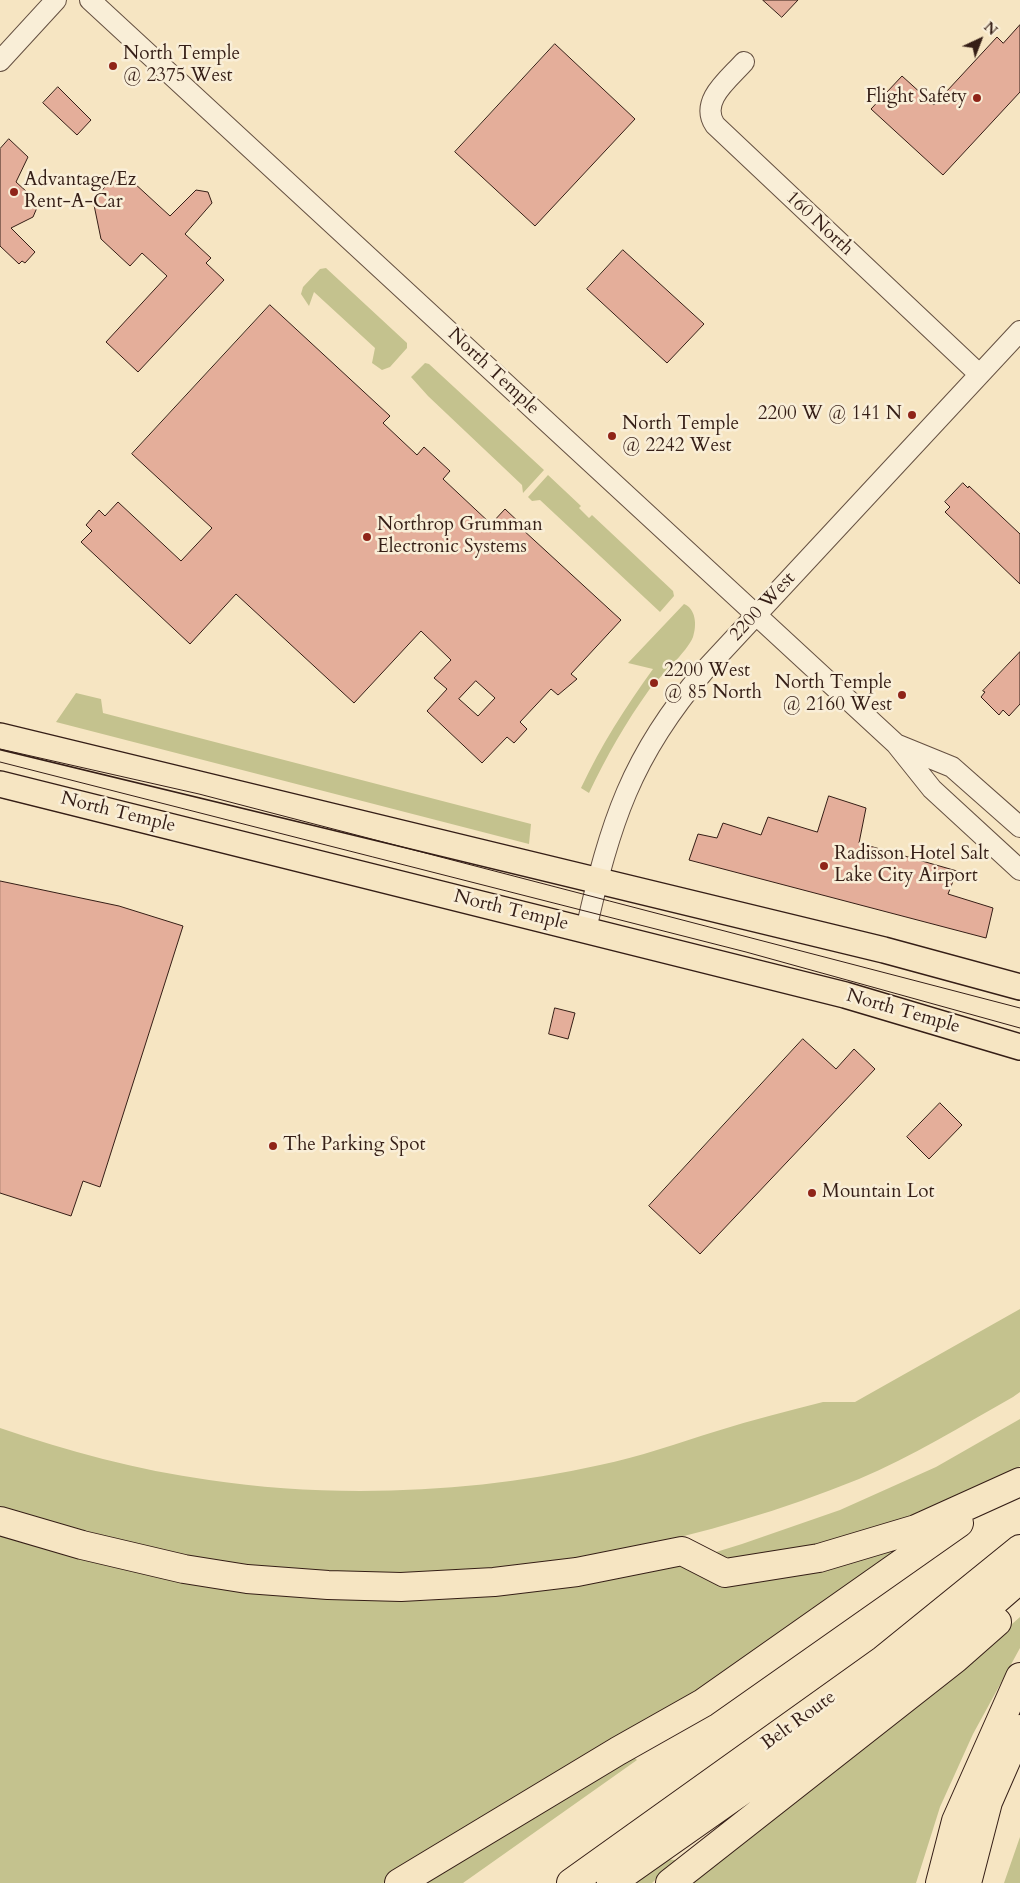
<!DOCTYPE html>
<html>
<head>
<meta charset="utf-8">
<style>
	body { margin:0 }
	#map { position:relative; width:1020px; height:1883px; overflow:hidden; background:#f6e5c2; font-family:Cardo,serif }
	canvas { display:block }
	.north { position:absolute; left:955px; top:15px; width:50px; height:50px; -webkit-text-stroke:4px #f9eed7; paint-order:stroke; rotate:43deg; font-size:14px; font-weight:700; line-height:20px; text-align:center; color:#351e16 }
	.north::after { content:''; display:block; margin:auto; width:18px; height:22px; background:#351e16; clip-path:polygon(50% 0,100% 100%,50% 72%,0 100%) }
</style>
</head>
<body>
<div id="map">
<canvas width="1020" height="1883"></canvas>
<div class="north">N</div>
</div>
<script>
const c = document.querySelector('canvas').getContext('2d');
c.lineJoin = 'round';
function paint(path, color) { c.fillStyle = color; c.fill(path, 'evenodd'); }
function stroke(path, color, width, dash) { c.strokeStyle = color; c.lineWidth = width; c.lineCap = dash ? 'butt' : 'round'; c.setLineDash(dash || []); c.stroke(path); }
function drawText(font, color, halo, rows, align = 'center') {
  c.font = font + ' Cardo,serif'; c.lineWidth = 5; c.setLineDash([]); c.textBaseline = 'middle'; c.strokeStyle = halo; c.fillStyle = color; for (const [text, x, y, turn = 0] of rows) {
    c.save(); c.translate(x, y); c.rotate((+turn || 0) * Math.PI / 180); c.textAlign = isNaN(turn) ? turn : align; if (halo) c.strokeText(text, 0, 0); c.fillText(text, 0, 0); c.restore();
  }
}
const green = new Path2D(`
	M326,268L407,343V348L390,367L382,370L372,363L375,348L314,292L309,306L301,294L303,287L320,269Z
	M425,363L429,364L544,470L523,493L522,485L428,396L411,377Z
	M548,475L581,506L579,508L589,518L592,515L673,591L674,596L660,612L540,500L532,501L528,497Z
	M684,604C696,609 697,625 693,637C687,652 660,676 649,690C626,722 606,757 589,793L581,788C601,745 625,708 653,669L628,663Z
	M76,693L101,699L103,713L531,824L529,844L56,722Z
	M1020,1309V1392L1013,1397C963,1425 912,1457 859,1479C689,1548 504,1581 321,1573C240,1569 154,1550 76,1528C51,1521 25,1515 0,1506V1428C68,1451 137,1470 209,1480C334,1499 476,1493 600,1465C639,1457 678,1443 717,1431C752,1420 788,1411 823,1402H855Z
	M1020,1419V1466L997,1486L744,1661L383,1883H0V1533L334,1599L421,1601L526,1593L684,1562L742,1544L840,1510L936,1467Z
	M1020,1617V1648L973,1734L940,1807L916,1883H683L974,1657Z
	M629,1753L637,1760L463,1883H421Z
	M1020,1837V1883H1004Z
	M662,1859L676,1860L652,1883H628Z`);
const building = new Path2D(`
	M763,0H798L782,17Z
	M1020,25V92L943,175L871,109L902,76L934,105L997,37L1003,43Z
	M555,44L635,119L535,226L455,152Z
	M58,87L91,120L77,135L43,103Z
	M9,139L28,157L16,182L39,203L33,217L11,228L35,252L25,263L22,261L19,264L0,246V149Z
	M121,171L170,216L196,190L208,192L212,203L185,234L211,258L206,263L224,280L138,372L106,342L167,276L142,253L130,266L101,239L93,200Z
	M623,250L704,324L667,363L587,289Z
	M270,305L390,416L383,423L417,455L424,447L450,471L443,479L491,524L505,509L524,527L522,529L621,620L571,674L577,679L558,695L551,689L520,722L527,729L514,743L507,737L482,763L427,711L447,689L434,678L451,660L421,631L354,703L236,594L190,644L81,542L92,531L86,525L99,510L105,516L118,502L181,561L212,528L132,454ZM476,681L495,698L478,716L459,699Z
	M963,483L968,488L969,486L1020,534V584L945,512L950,507L945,502Z
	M1020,652V704L1009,716L1003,710L999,715L981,697L985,692L983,691Z
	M829,796L866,808L859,843L957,871L948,894L993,908L986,938L689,860L698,834L717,838L723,823L761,835L768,817L817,832Z
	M0,881L119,906L183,926L100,1187L83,1181L71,1216L0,1193Z
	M555,1008L575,1013L568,1039L549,1034Z
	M803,1039L836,1069L854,1049L875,1069L700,1254L649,1206Z
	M940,1103L962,1125L929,1159L907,1137Z`);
const minor = new Path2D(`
	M90,0L896,744L932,789L1020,870
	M0,61L56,0
	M744,62C729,79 699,101 715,125L979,374
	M898,745L952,767L1020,827
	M586,930C610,823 631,756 704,671L1020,331`);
const major = new Path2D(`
	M0,736L884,950L1020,987
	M0,784L845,995L1020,1047`);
const highway = new Path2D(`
	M0,1521L82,1545L184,1569L247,1579L328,1585L401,1587L494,1582L577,1572L682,1551L725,1573L819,1558L916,1529L1020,1482
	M399,1883L618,1751L703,1703L959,1523
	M571,1883L883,1660L1020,1549
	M611,1883L770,1771L974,1619L1020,1579
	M670,1883L955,1659L997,1622
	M940,1883L956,1821L1020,1677
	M967,1883L988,1802L1020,1729`);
const tram = new Path2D(`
	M0,749L199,794L1020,1008
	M0,762L746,952L1020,1028`);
const markers = [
	[113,66,5,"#8f2418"],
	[977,98,5,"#8f2418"],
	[14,192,5,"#8f2418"],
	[912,415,5,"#8f2418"],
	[612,436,5,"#8f2418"],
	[367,537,5,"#8f2418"],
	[654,683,5,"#8f2418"],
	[902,695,5,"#8f2418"],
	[824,866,5,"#8f2418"],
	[273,1146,5,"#8f2418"],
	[812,1193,5,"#8f2418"]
];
const poiNames = [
	["North Temple",123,55],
	["@ 2375 West",123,77],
	["Flight Safety",967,98,"right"],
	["Advantage/Ez",24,181],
	["Rent-A-Car",24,203],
	["2200 W @ 141 N",902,415,"right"],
	["North Temple",622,425],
	["@ 2242 West",622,447],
	["Northrop Grumman",377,526],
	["Electronic Systems",377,548],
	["2200 West",664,672],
	["@ 85 North",664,694],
	["North Temple",892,684,"right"],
	["@ 2160 West",892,706,"right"],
	["Radisson Hotel Salt",834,855],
	["Lake City Airport",834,877],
	["The Parking Spot",283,1146],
	["Mountain Lot",822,1193]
];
const streetNames = [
	["160 North",819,224,43],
	["North Temple",493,372,43],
	["2200 West",763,607,-47],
	["North Temple",118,813,14],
	["North Temple",511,911,14],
	["North Temple",903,1012,16],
	["Belt Route",799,1721,-36]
];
paint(green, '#c4c28e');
paint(building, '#e4ae9a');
stroke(building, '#351e16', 1);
stroke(minor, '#655041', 22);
stroke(major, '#351e16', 28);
stroke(highway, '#351e16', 30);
stroke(minor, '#f9eed7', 20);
stroke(major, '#f6e5c2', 25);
stroke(highway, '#f6e5c2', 28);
stroke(tram, '#351e16', 1);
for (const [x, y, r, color] of markers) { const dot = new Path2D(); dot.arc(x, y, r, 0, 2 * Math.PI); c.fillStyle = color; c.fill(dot); stroke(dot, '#f9eed7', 2); }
drawText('19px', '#351e16', '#f9eed7', poiNames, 'left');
drawText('19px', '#351e16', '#f9eed7', streetNames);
</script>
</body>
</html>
